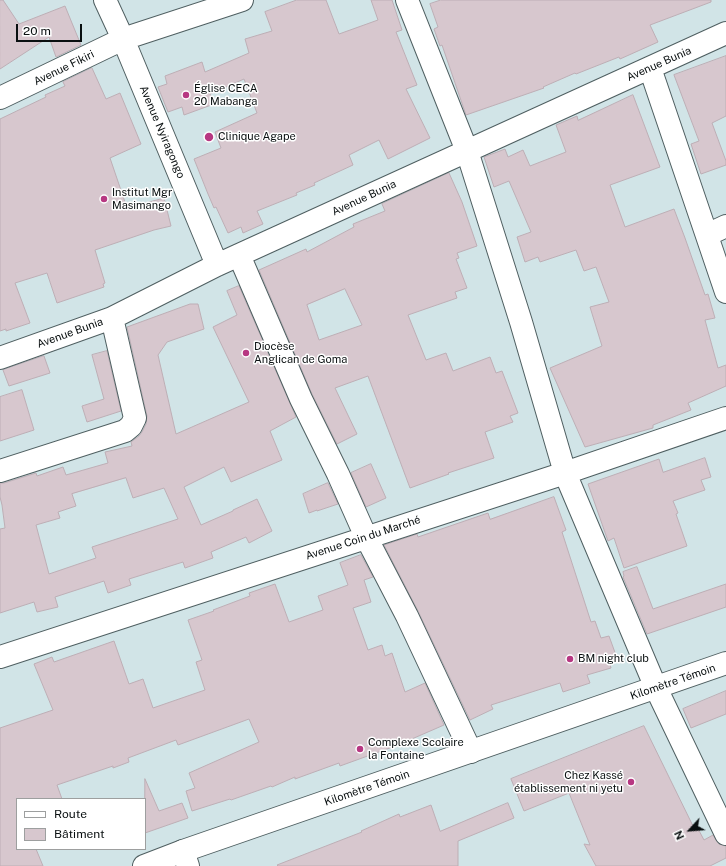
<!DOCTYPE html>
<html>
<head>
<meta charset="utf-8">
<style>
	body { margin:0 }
	#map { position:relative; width:726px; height:866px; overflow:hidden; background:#d1e4e7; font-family:"Public Sans",sans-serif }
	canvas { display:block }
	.legend { position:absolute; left:16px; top:798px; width:130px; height:52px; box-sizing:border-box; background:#fff; border:1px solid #9d9f9f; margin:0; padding:5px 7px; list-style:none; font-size:12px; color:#090f10 }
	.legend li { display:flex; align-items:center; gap:8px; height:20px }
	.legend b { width:20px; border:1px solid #9d9f9f }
	.north { position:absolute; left:670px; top:810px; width:40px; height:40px; -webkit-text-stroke:3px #fff; paint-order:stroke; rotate:244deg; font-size:11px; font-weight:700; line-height:16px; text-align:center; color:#090f10 }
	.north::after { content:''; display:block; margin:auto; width:14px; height:18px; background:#090f10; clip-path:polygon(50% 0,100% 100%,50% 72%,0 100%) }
	.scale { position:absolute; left:16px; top:24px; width:66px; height:18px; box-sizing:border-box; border:2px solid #090f10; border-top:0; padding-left:5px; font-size:12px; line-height:14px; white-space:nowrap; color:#090f10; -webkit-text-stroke:3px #fff; paint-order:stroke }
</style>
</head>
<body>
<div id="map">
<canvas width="726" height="866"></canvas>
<ul class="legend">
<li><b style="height:5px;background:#fff"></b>Route</li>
<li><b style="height:11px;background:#d7c7ce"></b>Bâtiment</li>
</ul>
<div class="north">N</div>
<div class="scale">20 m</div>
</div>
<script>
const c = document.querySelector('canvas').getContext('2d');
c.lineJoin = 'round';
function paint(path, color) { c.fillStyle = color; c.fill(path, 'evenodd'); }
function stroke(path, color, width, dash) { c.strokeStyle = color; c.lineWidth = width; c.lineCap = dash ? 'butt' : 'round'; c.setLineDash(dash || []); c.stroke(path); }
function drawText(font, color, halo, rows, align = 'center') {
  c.font = font + ' "Public Sans",sans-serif'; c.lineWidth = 3; c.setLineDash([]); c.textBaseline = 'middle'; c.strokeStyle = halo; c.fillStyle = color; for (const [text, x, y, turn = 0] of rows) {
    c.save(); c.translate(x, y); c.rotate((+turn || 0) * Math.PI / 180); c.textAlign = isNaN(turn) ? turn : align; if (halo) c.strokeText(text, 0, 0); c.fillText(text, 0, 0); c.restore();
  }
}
const building = new Path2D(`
	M0,0H3L19,24L65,6L81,45L56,57L49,37L0,69Z
	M297,0H326L339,34L378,20L371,0H392L402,30L396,32L417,85L406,89L430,138L388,159L379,140L349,155L353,165L314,183L315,185L296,193L297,195L257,211L263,224L243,233L241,227L228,233L216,207L214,208L208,194L194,159L221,148L215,132L257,113L244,79L210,94L214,104L184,115L182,107L168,112L158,87L167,84L165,76L202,62L205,72L249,53L245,39L272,31L265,12Z
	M441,0H711V2L650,25L658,42L620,59L619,57L576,74L575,73L543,87L544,88L466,115L442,45L440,46L434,29L438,27L430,4Z
	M726,56V116L712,123L726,161V165L701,174L691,144L699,141L674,75Z
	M92,68L106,99L120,93L141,144L110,158L127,208L164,198L171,226L154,230L95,250L105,283L103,284L104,287L57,303L47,273L15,283L30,323L6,331V329L0,331V119L46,97L45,95L65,86L63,82Z
	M633,95L660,167L610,185L625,227L674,209L685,238L705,295L708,294L715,318L705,320L718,368L726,365V386L688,403L691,410L653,425V428L585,447L550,368L602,346L590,307L609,302L596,267L584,271L576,250L540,262L538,257L525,262L517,237L531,232L509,181L494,187L484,157L505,149L508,157L523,150L530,166L566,152L556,125L577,116L578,120Z
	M449,173L462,202L477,246L457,253L459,258L456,259L467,288L455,292L457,298L408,315L426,360L446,353L453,371L490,357L496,373L502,371L518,413L510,416L513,422L485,432L494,458L448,473L449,474L410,488L368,376L335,388L357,434L337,444L312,394L259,270L306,249L307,252L354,227L353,224L385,211L382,204ZM345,289L362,325L319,340L307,305Z
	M239,286L296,417L270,431L282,460L231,482L224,467L184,487L201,525L233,511V510L257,499L272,531L249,543L246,537L211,552L213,558L185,568L183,562L129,579L131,585L108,593L104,581L55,597L58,607L37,612L34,602L0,613V529L5,528L2,505L0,497V483H4L36,473L37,476L63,467L66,475L108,463L105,452L132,446L131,442L139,436L142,432L146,424L147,416L127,327L190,304H198L204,329L167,342L158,355L176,434L249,402L213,327L237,315L227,291ZM126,478L133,498L164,488L178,519L92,547L96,558L49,574L36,525L60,518L58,512L76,506L72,494Z
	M107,351L121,411L87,422L82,406L104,399L92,355Z
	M44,356L50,373L9,386L3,370Z
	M22,390L34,430L0,441V397Z
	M705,458L711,477L701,480L705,490L673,501L678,513L676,514L687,546L624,568L614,538L608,541L588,484L659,459L663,472Z
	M371,464L386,498L366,507L351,473Z
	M328,483L338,504L317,511V510L309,513L303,494Z
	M554,497L566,530L562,532L591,622L595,621L601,638L609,636L617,658L609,661L611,668L587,675L590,683L563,692L560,683L491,705L493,709L470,720L418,611L384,545L417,534L418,537L488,513L490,519Z
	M361,555L373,577L364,580L371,602L353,608L368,650L382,645L385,656L392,653L405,692L425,683L444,725L398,745L340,766L339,763L295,779V777L272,787L271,786L231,800L230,799L192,811L186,791L195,788L189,773L259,742L249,719L178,745L176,740L128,758L129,762L113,768V766L57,785L62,799H17V849H36L43,866H0V728L53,710L34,664L52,657L54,662L114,641L129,684L143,679L153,708L205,690L196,662L202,660L188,620L214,611L213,610L250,596L249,593L275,584L289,622L323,610L318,596L348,585L340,563Z
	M637,567L653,609L726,584V607L647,634L623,577L624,576L623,572Z
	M726,691V714L691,728L683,709Z
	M644,726L693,826L696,825L704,840L713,835L719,844L726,846V858L710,866H596L584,844L590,845L569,793L524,811L511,779Z
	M145,779L159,811L182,803L188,818L145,833Z
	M508,803L514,818L458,841V866H278L277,865L362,832L361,831L399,814L400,817L431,805L440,831Z`);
const street = new Path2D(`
	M105,0L123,39L217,265
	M407,0L467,151L521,322L565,473L656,688L726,834
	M650,68L726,292
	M0,98L123,39L242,0
	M707,235L726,226
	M239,255L301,399L338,474L366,537L407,616L471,752
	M0,358L112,318L217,265L726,33
	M0,471L125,431L131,426L135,418L112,318
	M0,657L565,473L726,418
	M183,851L188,866`);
const secondary = new Path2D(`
	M144,866L183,851L726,663`);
const markers = [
	[186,95,4,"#b73782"],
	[209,137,5,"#b73782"],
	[104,199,4,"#b73782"],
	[246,353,4,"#b73782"],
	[570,659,4,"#b73782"],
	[360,749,4,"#b73782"],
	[631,782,4,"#b73782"]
];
const streetNames = [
	["Avenue Bunia",659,64,-24],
	["Avenue Fikiri",64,68,-26],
	["Avenue Nyiragongo",162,132,67],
	["Avenue Bunia",364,198,-25],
	["Avenue Bunia",70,333,-20],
	["Avenue Coin du Marché",363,538,-18],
	["Kilomètre Témoin",673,682,-19],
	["Kilomètre Témoin",367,788,-19]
];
const poiNames = [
	["Église CECA",194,89],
	["20 Mabanga",194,102],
	["Clinique Agape",218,137],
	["Institut Mgr",112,193],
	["Masimango",112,206],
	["Diocèse",254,347],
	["Anglican de Goma",254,360],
	["BM night club",578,659],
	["Complexe Scolaire",368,743],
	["la Fontaine",368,756],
	["Chez Kassé",623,776,"right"],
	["établissement ni yetu",623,789,"right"]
];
paint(building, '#d7c7ce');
stroke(building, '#bdaeb5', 1);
stroke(street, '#4f5f61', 24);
stroke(secondary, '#4f5f61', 24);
stroke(street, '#fff', 22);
stroke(secondary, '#fff', 22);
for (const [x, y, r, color] of markers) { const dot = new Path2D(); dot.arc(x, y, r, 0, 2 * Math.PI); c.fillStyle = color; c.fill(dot); stroke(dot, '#fff', 1.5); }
drawText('11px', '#090f10', '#fff', streetNames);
drawText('11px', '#090f10', '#fff', poiNames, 'left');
</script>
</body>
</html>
